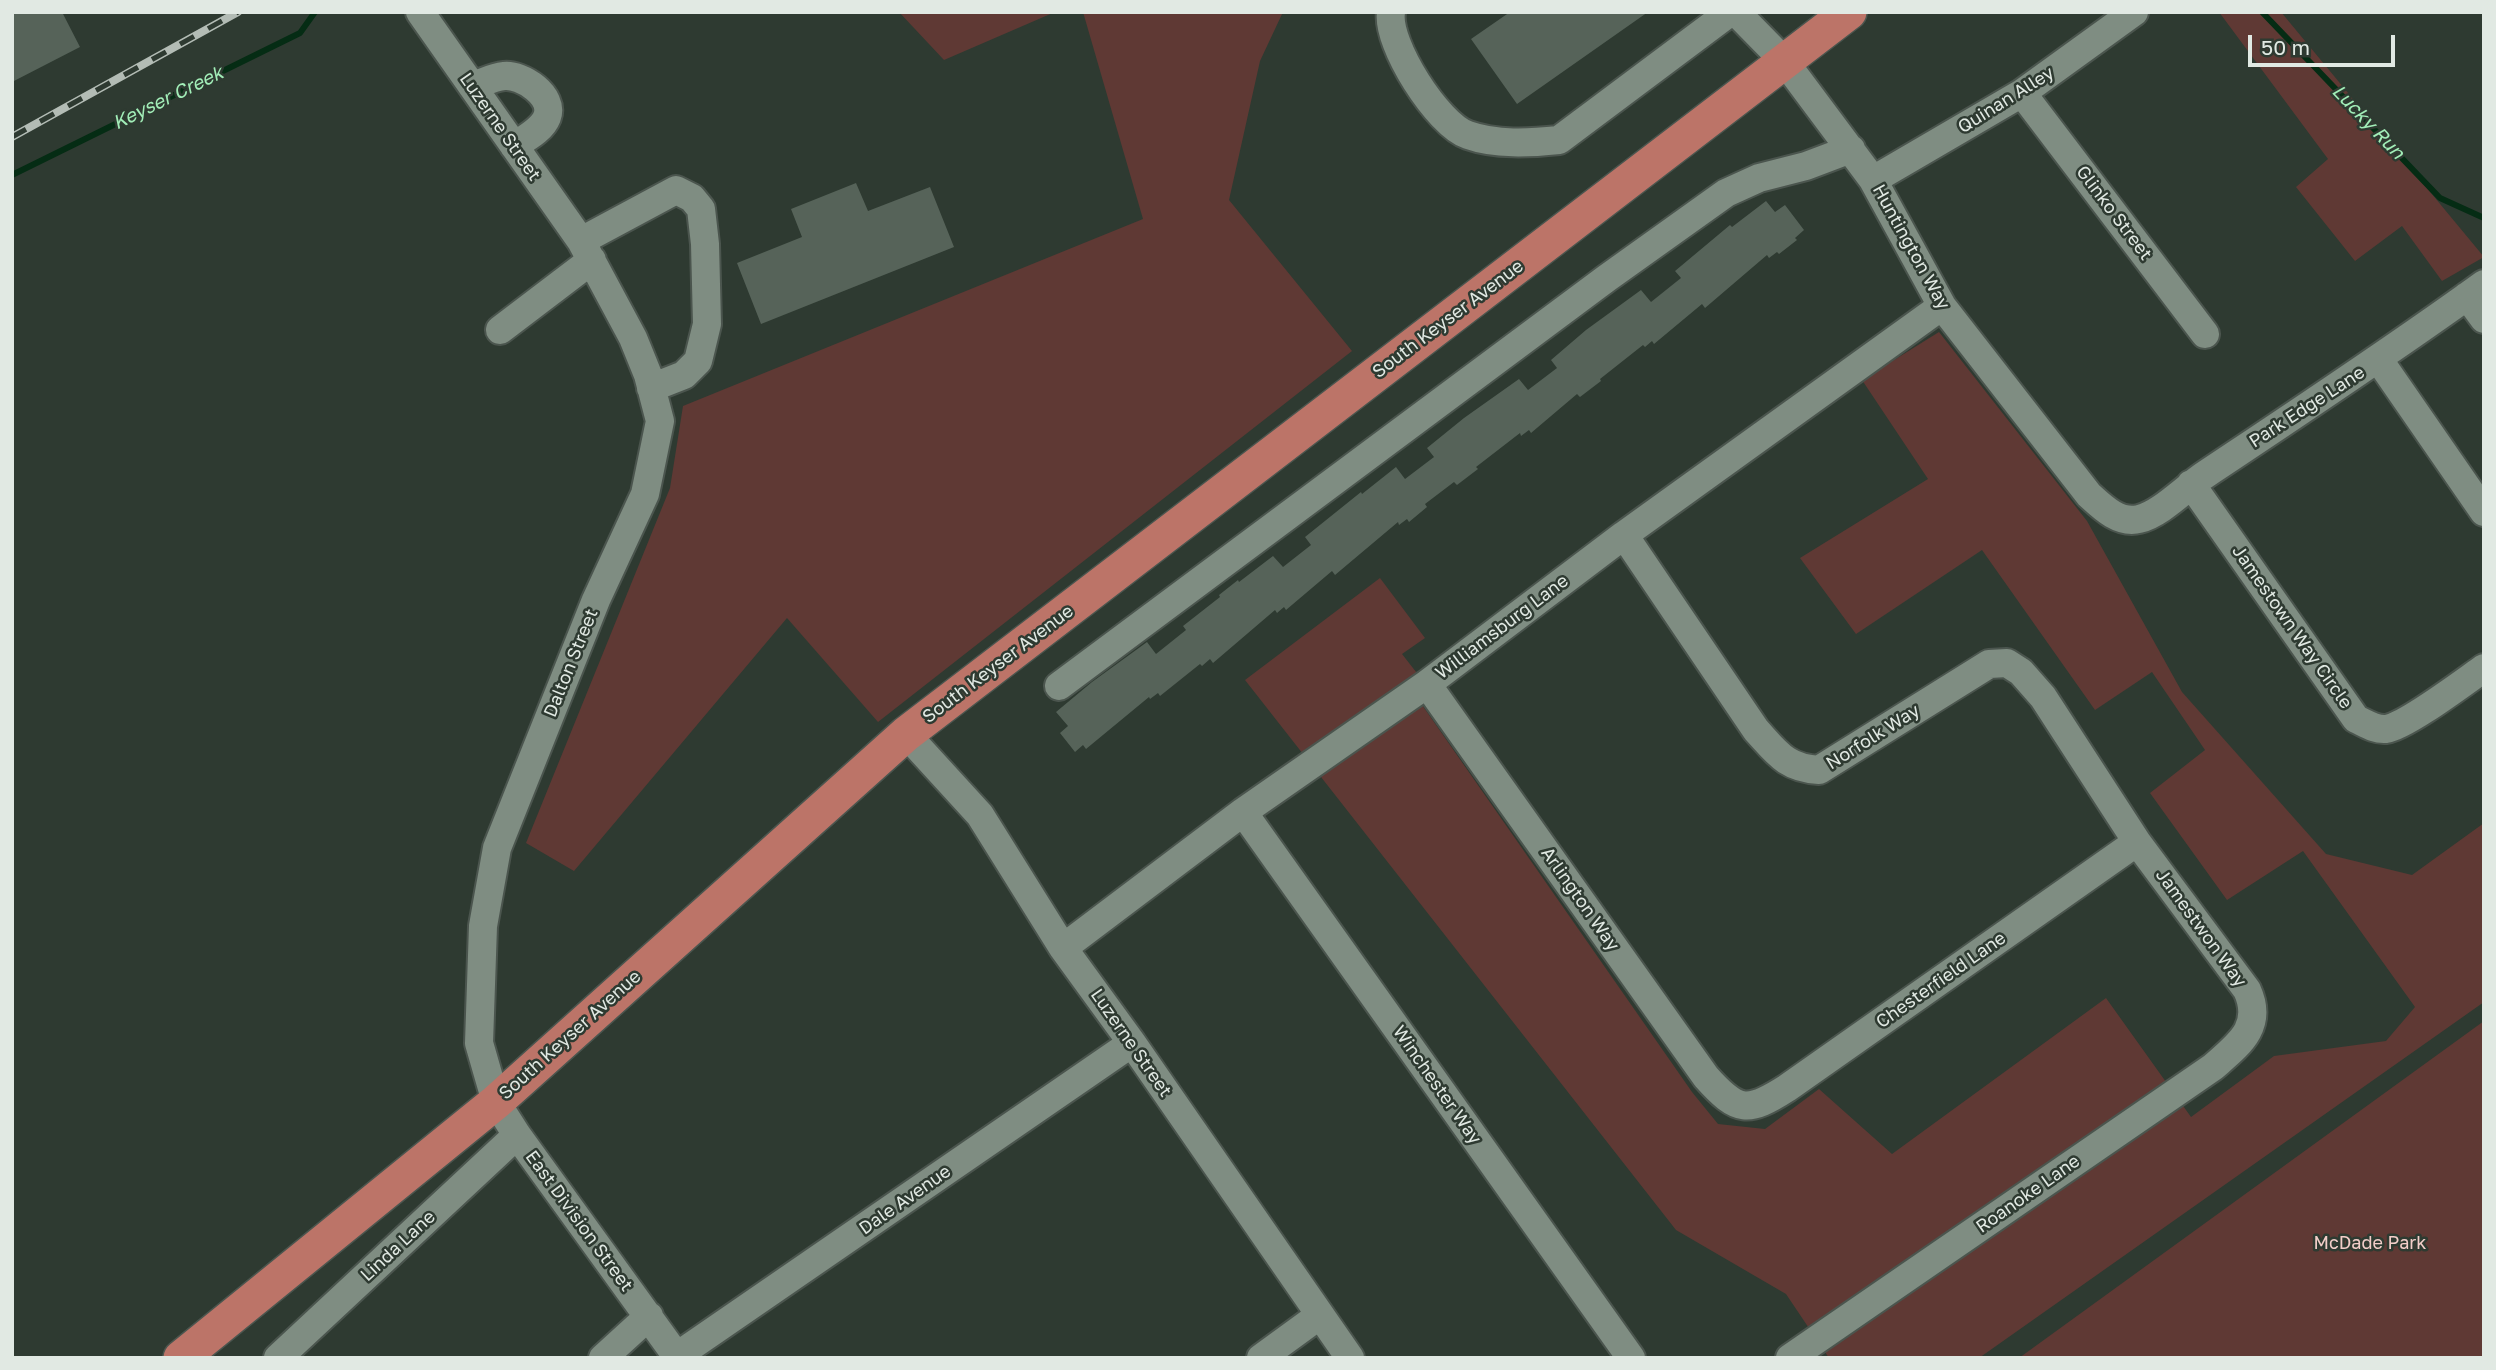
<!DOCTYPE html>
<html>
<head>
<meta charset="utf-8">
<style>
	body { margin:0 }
	#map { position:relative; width:2496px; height:1370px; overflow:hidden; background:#2e3a31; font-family:"Golos Text",sans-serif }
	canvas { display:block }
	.frame { position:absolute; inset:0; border:14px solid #e1e9e3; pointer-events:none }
	.scale { position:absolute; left:2248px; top:35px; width:147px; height:32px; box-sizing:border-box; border:4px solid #e1e9e3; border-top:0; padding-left:9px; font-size:21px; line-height:24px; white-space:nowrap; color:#e1e9e3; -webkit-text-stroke:5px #2e3a31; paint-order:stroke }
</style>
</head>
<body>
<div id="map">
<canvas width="2496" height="1370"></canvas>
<div class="frame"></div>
<div class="scale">50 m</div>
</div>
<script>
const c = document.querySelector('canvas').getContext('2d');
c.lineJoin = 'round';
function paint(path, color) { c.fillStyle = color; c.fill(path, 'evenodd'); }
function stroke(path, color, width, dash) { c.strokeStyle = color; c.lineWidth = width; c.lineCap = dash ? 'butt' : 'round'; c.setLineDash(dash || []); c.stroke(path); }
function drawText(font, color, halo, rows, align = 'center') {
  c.font = font + ' "Golos Text",sans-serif'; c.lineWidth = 5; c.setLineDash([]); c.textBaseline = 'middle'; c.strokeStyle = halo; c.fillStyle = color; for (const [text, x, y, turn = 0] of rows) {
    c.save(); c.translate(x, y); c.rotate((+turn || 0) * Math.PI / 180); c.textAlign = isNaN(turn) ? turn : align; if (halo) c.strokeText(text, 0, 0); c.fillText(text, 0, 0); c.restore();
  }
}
const green = new Path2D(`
	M899,12H1055L944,60Z
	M1083,12H1283L1260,61L1229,200L1352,351L878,722L787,618L574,871L526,843L670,488L683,406L1143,219Z
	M2219,12H2281L2484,257L2442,281L2402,226L2355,261L2296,187L2328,159Z
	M1939,332L2087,521L2182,692L2326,854L2412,875L2484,823V1002L1979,1358H1829L1786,1294L1676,1230L1245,680L1380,578L1425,638L1402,654L1420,677V702L1692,1092L1718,1124L1765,1129L1819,1089L1892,1154L2106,998L2191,1117L2274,1056L2386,1041L2415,1007L2303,851L2227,900L2150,793L2205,750L2152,672L2095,710L1982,550L1856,634L1800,558L1928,479L1862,380Z
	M2484,1021V1358H2019Z`);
const stream = new Path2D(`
	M2262,12L2440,198L2484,218
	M12,175L300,33L315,12`);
const building = new Path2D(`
	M12,12H62L80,47L12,82Z
	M1510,12H1648L1517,104L1471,39Z
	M856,183L868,211L930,187L954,247L761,324L737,263L802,237L791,209Z
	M1766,201L1775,212L1785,205L1804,230L1795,238L1797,240L1779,254L1777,252L1769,258L1767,255L1705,308L1702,304L1654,344L1652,341L1645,347L1643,345L1600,379L1601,381L1580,397L1577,394L1531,433L1529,430L1521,436L1520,433L1476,467L1478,469L1457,485L1454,482L1425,504L1427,507L1409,522L1407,519L1399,525L1398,522L1335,575L1332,571L1286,610L1284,607L1277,613L1275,610L1213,663L1210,659L1202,666L1200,664L1160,696L1158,693L1150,699L1149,697L1086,749L1083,745L1075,752L1060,733L1068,726L1056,712L1092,682L1147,642L1156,654L1186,630L1183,626L1220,597L1219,595L1238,580L1239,582L1273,556L1283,567L1311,545L1305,537L1361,492L1362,494L1396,467L1405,479L1434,457L1427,448L1464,418L1519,379L1528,390L1557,368L1551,360L1586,330L1641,290L1651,302L1681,278L1675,271L1730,225L1732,227Z`);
const minor = new Path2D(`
	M420,12L581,241L633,338L648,375L660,421L645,494L596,600L497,848L483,926L479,1043L496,1102L517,1135L678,1358
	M1391,12C1386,44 1438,125 1468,135C1496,145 1530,143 1559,140L1730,12
	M1736,12L1785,62L1873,180L1942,306L2089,495C2102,507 2119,524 2139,519C2161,514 2186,487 2206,474C2299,412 2393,350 2484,284
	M472,86C482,83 493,77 504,76C522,74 555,96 547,117C542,130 526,138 514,146
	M2022,93L2205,334
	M1873,180L2022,93L2134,12
	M581,241L676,190L692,198L701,209L705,244L707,324L698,361L684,375L651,388
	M2467,296L2484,319
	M500,330L592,260
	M2379,360L2484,512
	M2191,484L2356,719C2365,723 2375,730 2386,729C2406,726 2464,682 2484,668
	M1624,535L1756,730C1777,753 1786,768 1819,770L1989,664L2007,663L2021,672L2043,697L2137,842L2247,990C2264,1027 2238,1045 2213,1067L1790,1358
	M1427,684L1706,1077C1738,1113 1748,1113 1787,1088L2137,842
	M1059,686L1607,278L1726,193L1759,178L1806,166L1851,149
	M906,734L980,815L1063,948L1132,1043L1350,1358
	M1243,812L1631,1358
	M1063,948L1243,812L1427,684L1624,535L1942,306
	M677,1356L1132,1043
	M278,1358L517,1135
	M603,1358L649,1316
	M1261,1358L1320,1315`);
const major = new Path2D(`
	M181,1358L496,1102L906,734L1849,12`);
const rail = new Path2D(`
	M12,137L238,12`);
const streetNames = [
	["Quinan Alley",2006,100,-32],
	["Luzerne Street",500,127,55],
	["Glinko Street",2114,213,53],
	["Huntington Way",1911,247,61],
	["South Keyser Avenue",1448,319,-37],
	["Park Edge Lane",2307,407,-33],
	["Williamsburg Lane",1502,627,-37],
	["Jamestown Way Circle",2292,627,55],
	["Dalton Street",571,663,-68],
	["South Keyser Avenue",998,664,-37],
	["Norfolk Way",1873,737,-32],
	["Arlington Way",1580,899,55],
	["Jamestwon Way",2201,928,54],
	["Chesterfield Lane",1941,980,-35],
	["South Keyser Avenue",570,1035,-42],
	["Luzerne Street",1131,1043,55],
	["Winchester Way",1437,1085,55],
	["Roanoke Lane",2028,1194,-35],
	["Dale Avenue",905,1200,-35],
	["East Division Street",579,1221,54],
	["Linda Lane",398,1246,-43]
];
const parkNames = [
	["McDade Park",2370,1243]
];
const waterNames = [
	["Keyser Creek",168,98,-26],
	["Lucky Run",2368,122,46]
];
paint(green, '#5f3934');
stroke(stream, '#052c14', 6);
paint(building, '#566359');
stroke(minor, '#4b554e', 32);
stroke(major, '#4b554e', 38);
stroke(minor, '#7f8d82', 28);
stroke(major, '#bc7468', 35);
stroke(rail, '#b3bcb5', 8);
stroke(rail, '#2e3a31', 5, [16]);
drawText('18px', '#e1e9e3', '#2e3a31', streetNames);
drawText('18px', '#f3cec9', '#2e3a31', parkNames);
drawText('italic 19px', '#a2eeb8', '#2e3a31', waterNames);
</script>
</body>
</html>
